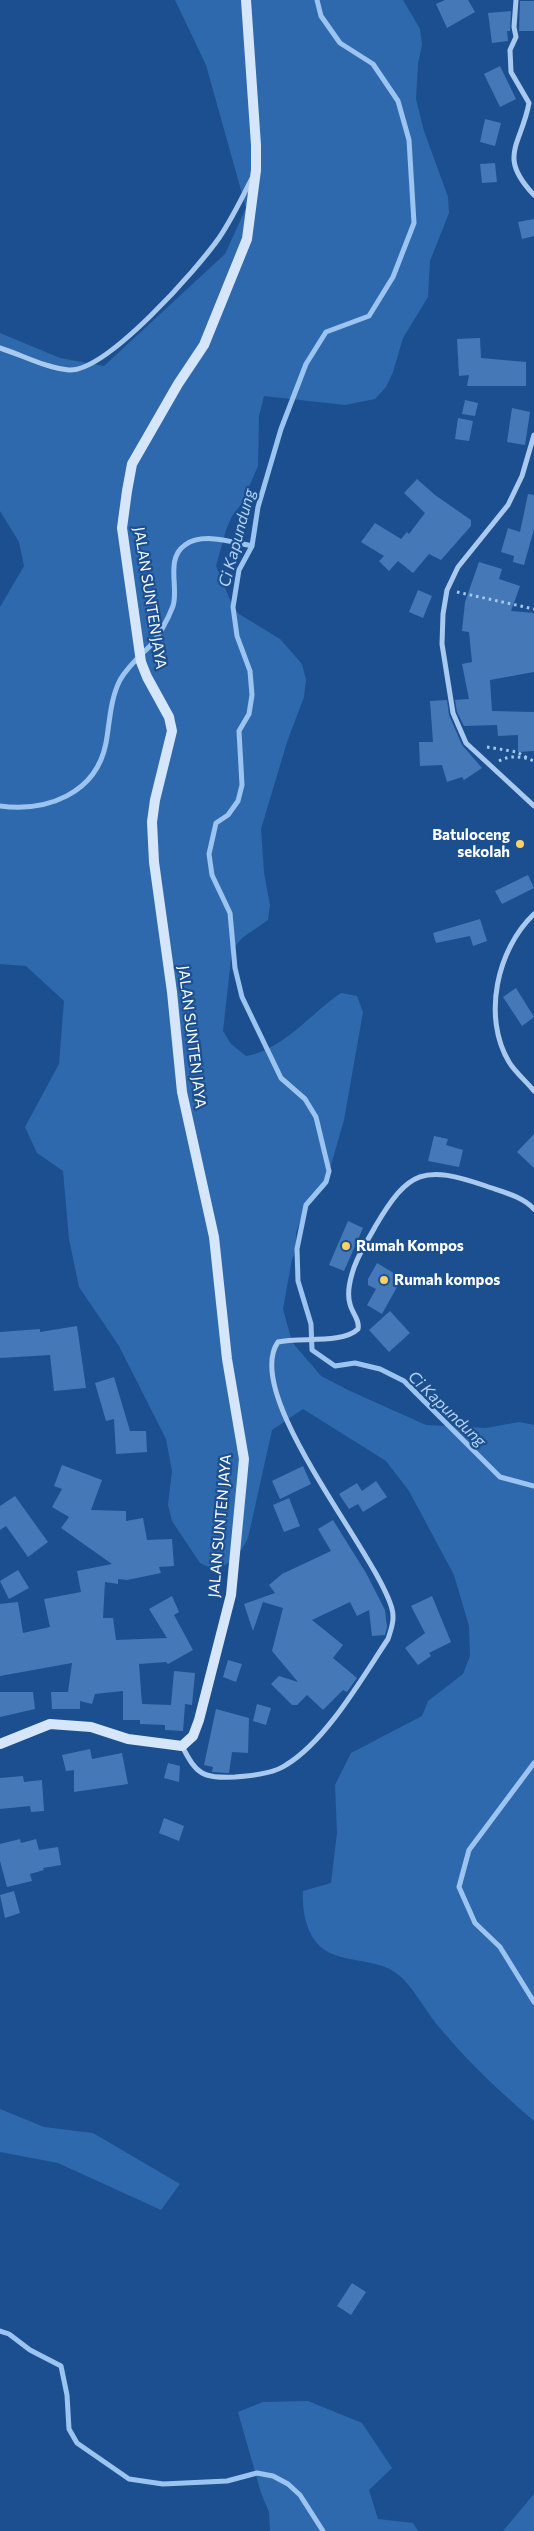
<!DOCTYPE html>
<html>
<head>
<meta charset="utf-8">
<style>
	body { margin:0 }
	canvas { display:block; background:#1b4f8f }
</style>
</head>
<body>
<canvas width="534" height="2531"></canvas>
<script>
const c = document.querySelector('canvas').getContext('2d');
c.lineJoin = 'round';
function paint(path, color) { c.fillStyle = color; c.fill(path, 'evenodd'); }
function stroke(path, color, width, dash) { c.strokeStyle = color; c.lineWidth = width; c.lineCap = dash ? 'butt' : 'round'; c.setLineDash(dash || []); c.stroke(path); }
function drawText(font, color, halo, rows, align = 'center') {
  c.font = font + ' Commissioner,sans-serif'; c.lineWidth = 4.5; c.setLineDash([]); c.textBaseline = 'middle'; c.strokeStyle = halo; c.fillStyle = color; for (const [text, x, y, turn = 0] of rows) {
    c.save(); c.translate(x, y); c.rotate((+turn || 0) * Math.PI / 180); c.textAlign = isNaN(turn) ? turn : align; if (halo) c.strokeText(text, 0, 0); c.fillText(text, 0, 0); c.restore();
  }
}
const green = new Path2D(`
	M175,0H403L420,29L422,45L418,64L416,99L424,131L448,197L449,213L430,261L428,297L403,338L393,372L386,387L375,399L345,405L264,396L259,416L258,466L242,503L232,516L226,530L216,566L233,607L239,614L280,639L302,664L306,680L304,697L287,742L261,829L264,873L270,905L268,920L242,938L232,950L223,1031L231,1044L246,1056C283,1050 310,1014 341,993L357,996L363,1012L344,1120L326,1182L306,1205L296,1233L297,1249L292,1259L283,1309L292,1342L321,1376L350,1391L426,1425L486,1428L519,1422L534,1425V2121C500,2092 467,2061 439,2027C426,2012 412,1984 396,1973C373,1956 334,1965 316,1942C305,1928 302,1908 303,1891L331,1883L337,1833L335,1785L351,1753L422,1716L428,1701L463,1674L470,1656L469,1626L454,1575L409,1491L386,1461L303,1409L272,1430L248,1538C240,1554 232,1563 215,1570L200,1563L172,1521L168,1505L172,1471L166,1439L119,1346L79,1287L69,1239L63,1171L37,1153L25,1127L59,1064L64,1001L26,966L0,964V607L24,566L19,542L0,511V333L60,358L104,366L225,254L246,208L206,65Z
	M0,2109L44,2127L93,2133L180,2184L161,2210L58,2163L0,2152Z
	M308,2401L362,2423L392,2468L369,2490L378,2519L413,2523L418,2531H270L269,2512L261,2493L238,2412L263,2402Z
	M534,2494V2531H503Z`);
const stream = new Path2D(`
	M317,0L321,16L340,43L373,64L398,101L409,140L414,223L393,277L369,316L326,332L306,364L281,429L258,507L252,546L239,570L233,607L237,636L250,671L252,695L249,714L239,731L242,785L238,801L228,815L216,823L209,854L212,875L230,913L235,968L242,997L281,1078L305,1099L316,1117L329,1171L326,1182L306,1205L297,1249L298,1281L311,1324L312,1350L335,1366L355,1363L380,1369L404,1381L500,1477L534,1486
	M0,806C47,812 96,794 106,743C110,721 110,700 120,680C128,666 139,657 150,646C159,635 168,619 173,606C179,587 165,559 185,545C202,532 232,542 252,546
	M534,1763L469,1850L459,1887L475,1923L500,1947L534,2002
	M0,2331L9,2334L30,2350L61,2366L67,2395L69,2429L77,2443L129,2479L163,2484L227,2481L257,2473L273,2476L288,2484L300,2495L323,2531`);
const building = new Path2D(`
	M445,0H468L475,12L447,28L436,4Z
	M520,1H534V31H519Z
	M511,11L510,31H507L508,41L492,43L488,13Z
	M500,66L516,99L500,107L484,74Z
	M485,119L501,123L495,146L480,142Z
	M495,163L497,182L482,183L480,164Z
	M534,219V236L522,239L518,222Z
	M480,338L481,358L526,362V386H467L469,375L459,376L457,339Z
	M465,400L478,403L475,416L462,414Z
	M512,408L530,412L525,445L507,442Z
	M458,418L473,421L469,441L455,439Z
	M417,479L435,495L471,520V526L441,560L429,554L413,573L398,561L389,571L379,561L384,556L361,542L375,523L401,539L407,532L409,534L425,513L404,493Z
	M528,494L534,495V529L524,565L513,562L514,556L501,552L508,528L520,532Z
	M479,562L502,569L499,579L520,586L511,611L534,613V672L490,680L492,711L534,712V751L518,752V735L498,736L497,725L464,726L457,712L455,700L469,699L462,664L472,662L469,632L462,631L465,602Z
	M418,590L432,596L423,618L409,612Z
	M447,700L449,715L462,745L482,768L464,780L462,777L447,782L442,765L420,766L419,742H433L430,701Z
	M528,875L534,888L502,904L495,891Z
	M480,919L487,941L473,946L470,936L436,943L433,933Z
	M516,988L534,1017L522,1026L503,997Z
	M534,1134V1168L517,1152Z
	M434,1136L448,1139L446,1145L463,1150L459,1167L428,1161Z
	M348,1221L363,1228L344,1271L329,1265Z
	M377,1263L402,1278L382,1314L367,1305L376,1289L368,1285V1279Z
	M390,1311L410,1333L389,1352L369,1330Z
	M77,1326L86,1388L54,1391L50,1355L0,1358V1332L40,1329V1332Z
	M114,1377L130,1431H146L147,1452L116,1454L114,1419L106,1421L95,1383Z
	M62,1465L102,1480L91,1510L126,1511V1521L143,1518L147,1540L172,1539L174,1566L159,1567L161,1573L127,1580L118,1579V1584L105,1582L103,1618H113L116,1640L167,1638L149,1609L172,1596L179,1612L174,1615L193,1650L168,1664L166,1662L139,1664L142,1704L171,1705L174,1671L195,1673L192,1705L185,1704L183,1731L165,1730V1725L140,1724V1720H123V1691L95,1694L92,1704L80,1701V1709H52L51,1692H68L72,1663L0,1676V1604L18,1602L23,1633L50,1627L44,1599L81,1592L77,1571L112,1564L61,1528L69,1517L52,1507L62,1489L54,1486Z
	M303,1466L311,1484L280,1499L272,1481Z
	M376,1481L387,1497L363,1512L358,1504L349,1509L339,1494L357,1483L362,1491Z
	M15,1496L48,1542L28,1557L6,1526L0,1530V1506Z
	M289,1498L300,1526L284,1532L273,1505Z
	M333,1520L366,1573L385,1610L387,1627L385,1635L372,1636L369,1610L357,1616L350,1602L312,1620L343,1645L333,1658L357,1678L347,1692L343,1690L323,1710L307,1695L297,1705H292L271,1684L279,1676L298,1682L272,1651L283,1608L263,1602L253,1631L244,1604L275,1593L269,1585L282,1574L331,1551L318,1529Z
	M18,1570L29,1588L9,1599L0,1581Z
	M432,1596L451,1642L429,1653L431,1656L418,1665L405,1648L425,1633L411,1606Z
	M228,1660L242,1664L236,1682L223,1677Z
	M0,1692H33L35,1709L0,1717Z
	M257,1704L271,1708L266,1725L253,1721Z
	M216,1709L249,1718L248,1753L232,1752L229,1773L212,1772L213,1767L204,1765Z
	M90,1749L92,1759L122,1753L128,1784L74,1792V1770L66,1771L62,1755Z
	M168,1763L180,1766L179,1782L164,1778Z
	M23,1776L24,1782L42,1780L44,1811L31,1812L30,1806L0,1809V1778Z
	M164,1818L184,1826L179,1841L159,1833Z
	M20,1839L21,1843L36,1839L39,1850L58,1847L61,1865L43,1868L44,1870L30,1874L32,1881L7,1887L0,1861V1844Z
	M14,1891L20,1913L5,1918L0,1895Z
	M352,2283L366,2292L351,2315L337,2306Z`);
const path = new Path2D(`
	M457,592L534,609
	M487,747L517,752L529,759
	M499,761C510,755 522,756 534,761`);
const street = new Path2D(`
	M516,0L514,27L516,37L510,50L511,72L529,103C521,146 497,156 534,195
	M0,348C22,355 46,368 69,370C107,372 198,268 219,238C232,219 242,198 252,178
	M534,435L522,476L508,505L458,567L447,590L443,614L442,644L453,713L466,743L534,806
	M534,914C497,949 482,1017 509,1062C515,1072 526,1081 534,1091
	M182,1746C197,1775 202,1778 235,1777C250,1776 273,1774 286,1765C326,1741 362,1678 388,1639C391,1630 395,1619 392,1609C377,1553 241,1395 278,1342C300,1337 343,1344 358,1329C360,1320 352,1313 350,1304C347,1294 349,1284 352,1274C356,1257 367,1242 375,1227C409,1169 424,1165 486,1186C503,1192 522,1196 534,1209`);
const secondary = new Path2D(`
	M0,1744L50,1724L91,1727L128,1739L182,1746L193,1736L199,1720L231,1595L244,1459L227,1359L214,1237L182,1092L172,992L154,862L152,822L155,800L172,731L169,717L147,677L141,662L122,528L127,491L132,464L178,384L204,345L247,239L256,170V145L246,0`);
const markers = [
	[520,844,5,"#ffd166"],
	[346,1246,5,"#ffd166"],
	[384,1280,5,"#ffd166"]
];
const streetNames = [
	["JALAN SUNTEN JAYA",150,598,81],
	["JALAN SUNTEN JAYA",192,1037,83],
	["JALAN SUNTEN JAYA",220,1526,-85]
];
const poiNames = [
	["Batuloceng",510,835,"right"],
	["sekolah",510,852,"right"],
	["Rumah Kompos",356,1246],
	["Rumah kompos",394,1280]
];
const waterNames = [
	["Ci Kapundung",237,538,-75],
	["Ci Kapundung",447,1409,44]
];
paint(green, '#2e69ad');
stroke(stream, '#9cc4f0', 5);
paint(building, '#4478b7');
stroke(path, '#a9c9ee', 3, [2.5, 4]);
stroke(street, '#a9c9ee', 5);
stroke(secondary, '#d6e6fa', 10);
for (const [x, y, r, color] of markers) { const dot = new Path2D(); dot.arc(x, y, r, 0, 2 * Math.PI); c.fillStyle = color; c.fill(dot); stroke(dot, '#1b4f8f', 2); }
drawText('15px', '#fff', '#1b4f8f', streetNames);
drawText('bold 15px', '#fff', '#1b4f8f', poiNames, 'left');
drawText('italic 16px', '#b5d3f5', '#1b4f8f', waterNames);
</script>
</body>
</html>
